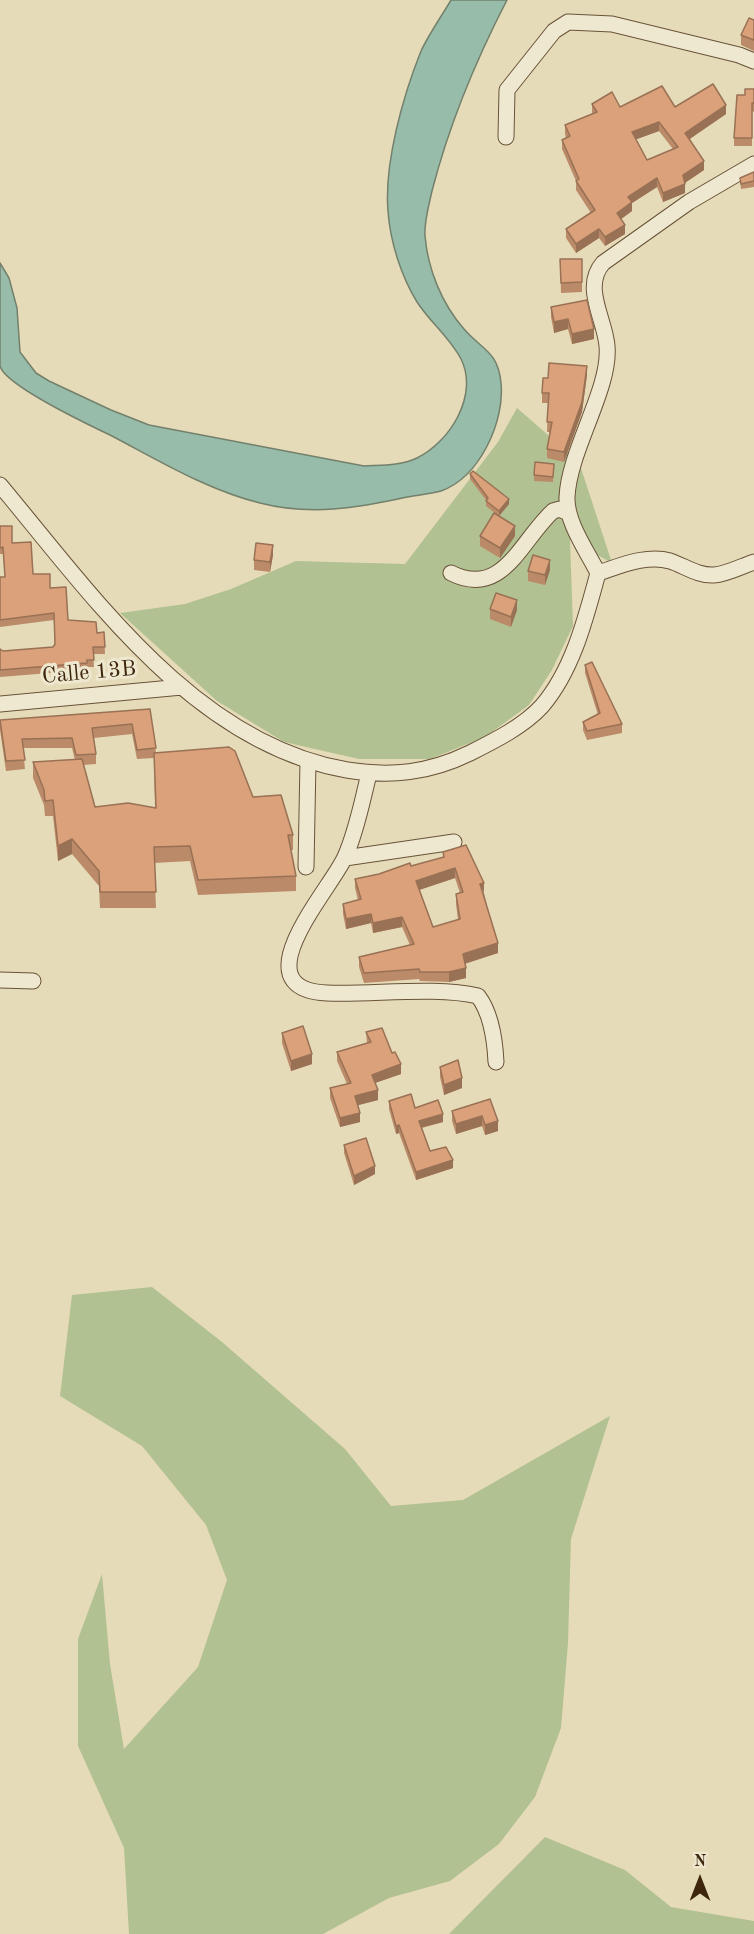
<!DOCTYPE html>
<html>
<head>
<meta charset="utf-8">
<style>
	body { margin:0 }
	#map { position:relative; width:754px; height:1934px; overflow:hidden; background:#e6dbb8; font-family:"Old Standard TT",serif }
	canvas { display:block }
	.north { position:absolute; left:670px; top:1850px; width:60px; height:60px; -webkit-text-stroke:4px #efe8d1; paint-order:stroke; rotate:0deg; font-size:16px; font-weight:700; line-height:24px; text-align:center; color:#3e260d }
	.north::after { content:''; display:block; margin:auto; width:21px; height:27px; background:#3e260d; clip-path:polygon(50% 0,100% 100%,50% 72%,0 100%) }
</style>
</head>
<body>
<div id="map">
<canvas width="754" height="1934"></canvas>
<div class="north">N</div>
</div>
<script>
const c = document.querySelector('canvas').getContext('2d');
c.lineJoin = 'round';
function paint(path, color) { c.fillStyle = color; c.fill(path, 'evenodd'); }
function stroke(path, color, width, dash) { c.strokeStyle = color; c.lineWidth = width; c.lineCap = dash ? 'butt' : 'round'; c.setLineDash(dash || []); c.stroke(path); }
function drawText(font, color, halo, rows, align = 'center') {
  c.font = font + ' "Old Standard TT",serif'; c.lineWidth = 6; c.setLineDash([]); c.textBaseline = 'middle'; c.strokeStyle = halo; c.fillStyle = color; for (const [text, x, y, turn = 0] of rows) {
    c.save(); c.translate(x, y); c.rotate((+turn || 0) * Math.PI / 180); c.textAlign = isNaN(turn) ? turn : align; if (halo) c.strokeText(text, 0, 0); c.fillText(text, 0, 0); c.restore();
  }
}
const green = new Path2D(`
	M517,408L579,462L612,563L570,540L573,626L552,670L529,705L485,737L430,759H359L284,742L217,701L120,613L185,604L231,589L296,561L405,564L498,442Z
	M152,1287L222,1342L345,1449L391,1506L463,1500L610,1416L571,1539L568,1643L561,1728L535,1797L499,1844L450,1881L389,1898L323,1934H129L124,1848L78,1746V1639L102,1574L110,1664L124,1749L198,1667L227,1580L206,1525L142,1446L60,1396L72,1295Z
	M545,1837L625,1870L671,1907L754,1921V1934H449Z`);
const water = new Path2D(`
	M451,0H507C476,60 449,125 432,191C429,205 424,221 425,236C428,270 442,304 464,329C482,350 498,351 501,383C505,421 480,477 441,491C430,494 418,495 407,497C358,508 310,516 260,503C207,490 158,460 110,435C89,425 5,385 0,366C0,358 0,345 0,337C0,312 0,287 0,263L9,278L17,308L20,352L36,373L49,381L111,410L149,425L364,466C382,465 400,466 417,458C450,442 479,395 461,359C450,338 430,322 417,302C401,276 390,241 388,211C384,163 403,96 421,51C429,34 441,17 451,0Z`);
const minor = new Path2D(`
	M506,137L507,90L554,31L568,22L612,24L739,55L754,61
	M0,485C92,595 195,744 347,770C391,777 429,773 470,753C494,741 524,726 542,706C573,670 586,617 598,573C587,551 566,522 567,497C569,450 611,388 607,346C605,319 582,287 603,263L689,202L754,164
	M451,573C503,599 521,540 553,511L560,509L568,513
	M598,573C620,566 647,554 670,561C685,566 698,576 714,575C727,574 742,566 754,562
	M0,704L182,687
	M369,774C362,801 357,830 345,857C331,889 238,989 327,993C372,995 436,986 478,996C491,1013 495,1041 496,1062
	M345,858L454,842
	M306,867L308,761
	M0,980L33,981`);
const wall = new Path2D(`
	M754,20V51L741,45V35Z
	M754,89V112L752,111V146H734V138L745,95Z
	M592,104L620,107H675L726,114L690,139L704,170L685,183V193L663,202L657,187L632,203V211L621,219L625,234L605,246L599,238L576,253L566,238V229L591,213L576,190V181L562,149V140L566,138L565,134V125L592,114ZM659,131L673,149L647,160L636,139Z
	M754,172V187L741,189L740,178Z
	M560,259H582V292L561,293Z
	M551,307L594,339L572,344L568,329L554,333L551,317Z
	M587,375L582,412L564,462L547,458V449L550,432H547L548,403H542V393L548,378Z
	M554,464L553,482L534,481V475Z
	M470,474L509,504L499,516L515,536L500,558L480,546V536L496,514L486,506V500L470,479Z
	M0,526L33,574L50,588L68,620L97,633L104,632L105,654H93L94,667H87V670L0,677V649L3,651L53,647L55,644L54,620L0,627V577H5L3,554H0Z
	M273,555L270,572L254,570V560Z
	M550,570L545,585L528,581V571Z
	M490,609L517,610L511,627L490,619Z
	M585,665L622,724V733L587,740L583,730V722L598,715L585,673Z
	M150,709L156,753L253,797L293,835V850H291L296,876V891L198,895L190,861L154,863L156,908H100L99,886L72,854L58,861L53,816H45L44,805L33,778V762L75,760L72,748H23L25,769L6,771L0,730V720ZM132,734L137,759L154,758L155,808L95,807L83,765L96,764V754L94,738Z
	M443,852L484,893L498,953L465,964L466,978L449,982L420,981L419,979L364,983L359,967V957L410,945L402,927L373,933L371,923L346,929L343,914V904L358,900L355,888V879L379,874L443,858ZM455,878L460,893L456,894V904L458,920L433,927L419,890Z
	M366,1032L401,1074L375,1083L378,1100L358,1105L360,1122L340,1127L330,1098V1088L347,1084L337,1061V1052L367,1043Z
	M282,1033L312,1064L291,1071L282,1043Z
	M440,1067L462,1088L444,1095L440,1077Z
	M490,1099L498,1131L485,1135L482,1126L456,1134L452,1121V1111Z
	M389,1101L415,1108L443,1122L422,1128L430,1151L453,1168L416,1180L399,1133L396,1134L389,1109Z
	M344,1145L375,1174L354,1185L344,1153Z`);
const shadedWall = new Path2D(`
	M726,105V114L685,142V133Z
	M659,122V131L632,141V132Z
	M704,161V170L683,184V175Z
	M657,178V187L632,203V211L617,222V213L628,197Z
	M685,184V193L663,202V193Z
	M625,225V234L605,246V237Z
	M599,229V238L576,253V244Z
	M568,319V329L554,333V322Z
	M594,329V339L572,344V334Z
	M587,366V375L582,412L564,462V452Z
	M509,499V504L499,516V511Z
	M515,526V536L500,558V548Z
	M273,545V555L270,572V562Z
	M550,560V570L545,585V575Z
	M517,600V610L511,627V617Z
	M72,839V854L58,861V846Z
	M455,868V878L416,891V881Z
	M484,883V893L480,884Z
	M371,914V923L346,929V919Z
	M402,917V927L373,933V923Z
	M498,943V953L463,964V954Z
	M466,968V978L449,982V972Z
	M312,1054V1064L291,1071V1061Z
	M401,1064V1074L372,1084V1075Z
	M462,1078V1088L444,1095V1085Z
	M378,1090V1100L355,1106V1096Z
	M360,1113V1122L340,1127V1118Z
	M443,1114V1122L419,1128V1121Z
	M482,1116V1126L456,1134V1124Z
	M498,1121V1131L485,1135V1125Z
	M399,1125V1133L396,1134V1126Z
	M453,1160V1168L416,1180V1172Z
	M375,1166V1174L354,1185V1176Z`);
const building = new Path2D(`
	M749,18L754,20V40L741,35Z
	M713,84L726,105L685,133L704,161L683,175L685,184L663,193L657,178L628,197L632,202L617,213L625,225L605,237L599,229L576,244L566,229L595,210L576,181L579,179L562,140L570,136L565,125L597,112L592,104L612,92L620,107L662,86L675,107ZM659,122L678,147L647,160L632,132Z
	M745,89H754V103H752V138H734L737,95H745Z
	M754,172V181L741,184L740,178Z
	M560,259H582V282L561,283Z
	M587,300L594,329L572,334L568,319L554,322L551,307Z
	M549,363L587,366L582,402L564,452L547,449L552,422H547L549,393H542L543,378H548Z
	M535,462L554,464L553,477L534,475Z
	M473,471L509,499L499,511L486,501L488,498L470,474Z
	M494,513L515,526L500,548L480,536Z
	M0,526H12V543L31,542L33,574H50V588L66,587L68,620L96,622L97,633L104,632L105,647H93L94,660H87V663L0,670V649L3,651L53,647L55,644L54,613L0,620V577H5L3,547L0,548Z
	M256,543L273,545L270,562L254,560Z
	M533,555L550,560L545,575L528,571Z
	M496,593L517,600L511,617L490,609Z
	M592,662L622,724L587,731L583,722L600,713L585,665Z
	M150,709L156,748L137,750L132,724L92,728L96,754L76,755L72,738L22,739L25,760L6,761L0,720Z
	M229,747L235,751L253,797L281,795L293,835H288L296,876L198,880L190,846L154,847L156,892H100L99,871L72,839L58,846L53,800L45,801L44,790L33,762L82,759L95,807L128,803L156,808L154,753Z
	M466,845L484,883L480,884L498,943L463,954L466,968L449,972H420L419,969L364,973L359,957L414,944L402,917L373,923L371,914L346,919L343,904L361,899L355,879L379,874L410,863L411,866L444,857L443,852ZM455,868L463,892L456,894L460,919L433,927L416,881Z
	M303,1026L312,1054L291,1061L282,1033Z
	M382,1028L392,1053L395,1052L401,1064L372,1075L378,1090L355,1096L360,1113L340,1118L330,1088L351,1083L337,1052L371,1042L366,1032Z
	M458,1060L462,1078L444,1085L440,1067Z
	M411,1094L415,1108L438,1100L443,1114L419,1121L430,1151L446,1147L453,1160L416,1172L399,1125L396,1126L389,1101Z
	M490,1099L498,1121L485,1125L482,1116L456,1124L452,1111Z
	M366,1138L375,1166L354,1176L344,1145Z`);
const streetNames = [
	["Calle 13B",89,673,-5]
];
paint(green, '#b2c191');
paint(water, '#97bcaa');
stroke(water, '#73806b', 1.5);
stroke(minor, '#685338', 17);
stroke(minor, '#efe8d1', 15);
paint(wall, '#bb8a69');
paint(shadedWall, '#997155');
paint(building, '#daa17a');
stroke(building, '#997155', 1.5);
drawText('22px', '#3e260d', '#efe8d1', streetNames);
</script>
</body>
</html>
